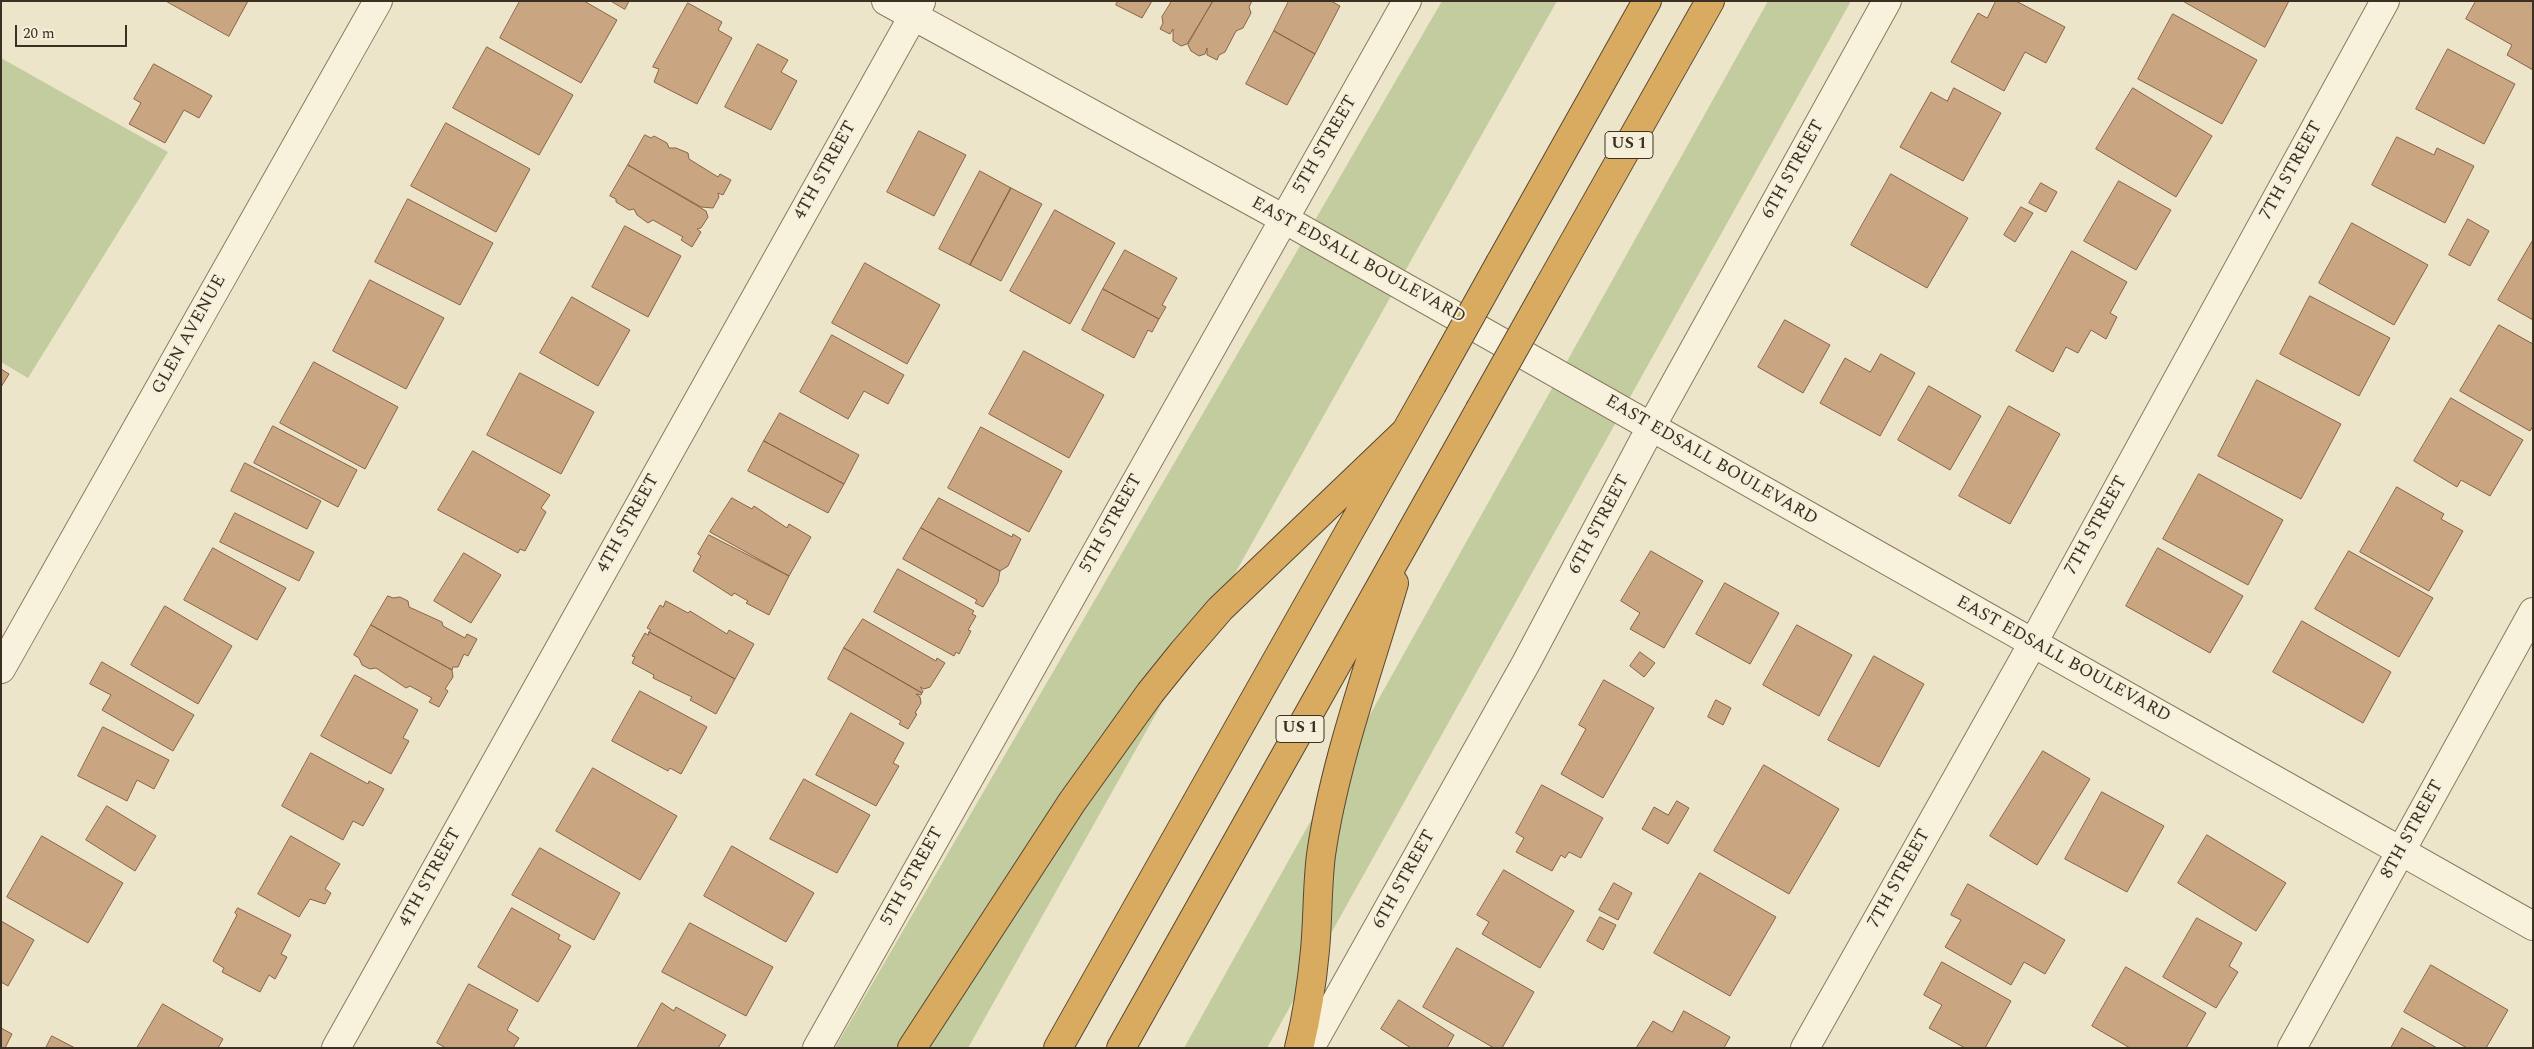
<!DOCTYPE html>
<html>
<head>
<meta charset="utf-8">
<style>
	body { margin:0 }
	#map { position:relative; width:2534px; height:1049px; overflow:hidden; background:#ede5ca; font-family:Spectral,serif }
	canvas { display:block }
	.frame { position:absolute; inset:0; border:2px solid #3b3022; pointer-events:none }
	.scale { position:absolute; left:15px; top:25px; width:112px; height:22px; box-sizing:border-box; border:2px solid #3b3022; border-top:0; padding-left:6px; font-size:15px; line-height:18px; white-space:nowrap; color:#3b3022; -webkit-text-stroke:4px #f5efda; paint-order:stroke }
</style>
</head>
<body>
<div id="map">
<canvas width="2534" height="1049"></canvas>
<div class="frame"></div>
<div class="scale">20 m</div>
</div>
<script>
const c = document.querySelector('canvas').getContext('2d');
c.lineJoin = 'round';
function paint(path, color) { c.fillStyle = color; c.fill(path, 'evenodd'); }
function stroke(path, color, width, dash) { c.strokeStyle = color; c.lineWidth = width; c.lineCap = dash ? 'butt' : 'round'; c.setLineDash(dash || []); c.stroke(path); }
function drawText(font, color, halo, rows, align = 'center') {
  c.font = font + ' Spectral,serif'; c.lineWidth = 4; c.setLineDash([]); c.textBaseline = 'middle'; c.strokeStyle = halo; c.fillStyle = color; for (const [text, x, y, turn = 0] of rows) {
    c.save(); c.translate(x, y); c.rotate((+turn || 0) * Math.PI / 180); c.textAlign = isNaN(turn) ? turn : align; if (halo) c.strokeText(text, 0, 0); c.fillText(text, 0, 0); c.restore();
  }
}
const green = new Path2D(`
	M1442,1H1557L968,1048H835Z
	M1768,1H1851L1267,1048H1184Z
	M1,58L168,152L28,378L1,362Z`);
const building = new Path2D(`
	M166,1H248L229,36Z
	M520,1H584L617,20L581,83L500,38Z
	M611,1H629L625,9Z
	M1118,1H1152L1142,18L1116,5Z
	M1172,1H1213L1187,44L1181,46L1173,41V29L1170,34L1160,29L1163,23L1162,17Z
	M1213,1H1252L1249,7L1251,13L1243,28L1236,31L1225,52L1219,55L1217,60L1207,55V48L1205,54L1199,56L1191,51L1188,45Z
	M1289,1H1331L1340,6L1315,54L1274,31Z
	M1996,1H2016L2065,27L2046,63L2025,52L2004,91L1951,62L1978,13L1987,18Z
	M2183,1H2289L2265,47Z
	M2476,1H2533V70L2507,55L2512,45L2466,19Z
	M688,3L722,22L718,30L732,38L697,104L654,82L659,69L653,67Z
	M2173,14L2257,60L2222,124L2138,79Z
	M1274,31L1315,54L1287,105L1246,84Z
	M758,44L788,60L781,72L797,81L771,130L725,107Z
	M487,47L573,95L539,155L453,108Z
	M2448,49L2515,84L2484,144L2416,109Z
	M154,64L212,96L199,118L184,110L165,143L129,124L141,103L134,99Z
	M1954,88L2001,113L1963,181L1900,147L1931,92L1947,101Z
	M2133,88L2212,136L2176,197L2096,149Z
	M446,123L530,169L496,232L411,186Z
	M919,131L966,155L934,216L887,192Z
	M645,135L651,138L654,136L667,143L669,148H676L688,153L689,159L718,177L720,174L731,180L723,195L718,193L719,197L713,208L701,207L628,165Z
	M2397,137L2434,155L2437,148L2474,166L2445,223L2372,185Z
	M628,165L706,211L708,217L701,228L697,229L701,232L692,247L681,240L683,237L653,220L648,223L637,215L634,209L629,210L616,202V199L610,196Z
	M980,171L1011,188L970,265L939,249Z
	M1891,174L1968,218L1927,288L1851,245Z
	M2119,181L2171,210L2136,270L2084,241Z
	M2041,183L2057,192L2046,212L2029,203Z
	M1011,188L1042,204L1001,281L970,265Z
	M408,199L493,243L460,305L375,262Z
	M2021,207L2033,213L2015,242L2004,235Z
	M1055,210L1115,243L1070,324L1010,291Z
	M2468,219L2489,231L2470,266L2449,255Z
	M2352,223L2428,265L2394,325L2319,283Z
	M625,226L681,256L648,317L592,287Z
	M2533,240V320L2498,300Z
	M1125,250L1177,278L1162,305L1166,307L1159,319L1103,289Z
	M2072,251L2127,282L2110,313L2117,317L2106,339L2091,330L2078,353L2066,347L2053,372L2016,351Z
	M865,263L940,305L907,364L832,323Z
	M370,280L444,318L406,389L333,351Z
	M1103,289L1159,319L1152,332L1148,330L1134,358L1082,330Z
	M2310,296L2390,338L2359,396L2280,354Z
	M572,297L630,330L598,386L540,353Z
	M1785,320L1830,345L1803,393L1758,367Z
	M2499,325L2533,344V426L2530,431L2460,391Z
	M832,335L904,375L888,404L864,391L848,419L800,392Z
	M1024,351L1104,395L1069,458L989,414Z
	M1881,354L1915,373L1880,436L1820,403L1845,358L1870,372Z
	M314,362L398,407L365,469L280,423Z
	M1,369L9,374L1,387Z
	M520,373L594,412L561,474L487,435Z
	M2257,380L2341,424L2301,499L2218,456Z
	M1929,386L1981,416L1950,470L1898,440Z
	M2451,398L2523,440L2490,496L2461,480L2457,487L2414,461Z
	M2009,406L2060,434L2010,524L1959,496Z
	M780,413L859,455L844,484L764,441Z
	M273,426L357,470L338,507L254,463Z
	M981,427L1062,471L1029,532L948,488Z
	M764,441L844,484L828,513L748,471Z
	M473,451L550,495L541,508L546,512L525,551L520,549L518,553L438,510Z
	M245,463L321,501L307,529L231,491Z
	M2199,474L2283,520L2248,585L2163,539Z
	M2397,487L2444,514L2441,519L2463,531L2429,591L2360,552Z
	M732,498L752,509L754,506L787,528L789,524L811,537L789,576L710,532Z
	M939,498L1012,537L1013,534L1021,539L1008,566L1000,571L921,528Z
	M235,513L314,552L299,581L220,542Z
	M921,528L1000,571L998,582L983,607L975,603L977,600L903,559Z
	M709,535L789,576L769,615L746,603L748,601L734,593L732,596L693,571L701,556L698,554Z
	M213,548L286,588L257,640L184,600Z
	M2158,548L2243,596L2210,653L2126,606Z
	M1651,551L1703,581L1664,648L1630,629L1640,613L1621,601Z
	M2349,551L2433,598L2399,657L2315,609Z
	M464,553L501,575L471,623L434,601Z
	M898,569L974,611L972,614L976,616L968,630L971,631L959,654L956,652L954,656L874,612Z
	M1725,583L1779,613L1750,664L1696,634Z
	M388,596L393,598L400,597L408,601L409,607L442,622L443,626L465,638L467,634L477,639L468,656L464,654L458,667H453L452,670L371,625Z
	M666,601L688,613L690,611L727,634L729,630L754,644L735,679L649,632L651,630L647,628L660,605L663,607Z
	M165,606L232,646L198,704L131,665Z
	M863,619L936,661L937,658L945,663L930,687L924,689L920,687L923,691L922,693L844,648Z
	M2302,621L2391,672L2363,723L2273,672Z
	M371,625L452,670L453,677L445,689L448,691L439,707L429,702L432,698L410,686L406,688L376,668L370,669L362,665L359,658L354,655Z
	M1797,625L1852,655L1819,716L1763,685Z
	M649,632L735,679L716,714L690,700L692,697L653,678L654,675L632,663L635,657L632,656L645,633L648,635Z
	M844,648L922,693L921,695L916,694L920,697L921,703L915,713L917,714L908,729L899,724L901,721L828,679Z
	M1640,652L1655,663L1644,677L1630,666Z
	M1874,656L1924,684L1879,767L1828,740Z
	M102,662L194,715L173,751L102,710L111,695L90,684Z
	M355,675L418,710L403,738L409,741L391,774L321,736Z
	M1604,680L1654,708L1603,798L1561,774L1586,729L1579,725Z
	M640,691L707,727L681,774L670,768L668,771L612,741Z
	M1716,700L1731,708L1723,725L1708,717Z
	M851,713L904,743L893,763L899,766L876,806L816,775Z
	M103,727L169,760L154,789L137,780L127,801L78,776Z
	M2043,751L2090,779L2037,865L1990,836Z
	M311,753L368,784L369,781L384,789L363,826L353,821L343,840L282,806Z
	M1764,765L1839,809L1789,894L1714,851Z
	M593,768L677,816L640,880L556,831Z
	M804,779L870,815L837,873L770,839Z
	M1542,785L1603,818L1581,858L1569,852L1565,858L1561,855L1552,871L1516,852L1524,838L1516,833Z
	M2102,792L2164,826L2127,892L2065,859Z
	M1677,801L1689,808L1668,844L1642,829L1654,807L1668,815Z
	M107,806L156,836L135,871L86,840Z
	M2207,835L2286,883L2256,931L2178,883Z
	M42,836L123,883L88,943L7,897Z
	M291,836L340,864L325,889L331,893L325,904L310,899L299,917L258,894Z
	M732,846L814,893L786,942L704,896Z
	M540,848L620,893L594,940L512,895Z
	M1504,870L1574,911L1540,968L1482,934L1489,922L1477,915Z
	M1700,873L1776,917L1730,996L1654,953Z
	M1614,883L1632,893L1618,920L1599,910Z
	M1968,884L2065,940L2045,974L2024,962L2011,985L1945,947L1961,920L1951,915Z
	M238,908L291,935L281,954L287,957L275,979L269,975L260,992L222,972L224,968L213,961L237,915L235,913Z
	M512,908L560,935L558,939L571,946L538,1002L478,967Z
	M1600,917L1616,925L1603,950L1587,941Z
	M2197,918L2242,943L2229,966L2238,972L2216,1008L2163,977Z
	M1,921L34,940L8,986L1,982Z
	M690,923L773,967L746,1016L662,972Z
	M1457,948L1534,992L1502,1048H1494L1423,1007Z
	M1942,962L2011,1001L1985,1048H1965L1929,1028L1942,1005L1924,995Z
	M2431,965L2508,1010L2486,1048H2467L2404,1012Z
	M2126,967L2206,1013L2186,1048H2130L2092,1026Z
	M469,984L518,1010L507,1030L519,1038L513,1048H446L437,1043Z
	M1399,1000L1454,1035L1447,1048H1411L1381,1029Z
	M662,1003L674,1011L676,1007L726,1035L718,1048H637Z
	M163,1004L223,1039L218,1048H137Z
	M1684,1011L1730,1037L1724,1048H1636L1653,1021L1672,1032Z
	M1,1028L12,1034L5,1048H1Z
	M2402,1028L2437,1048H2391Z
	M52,1036L75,1048H46Z`);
const street = new Path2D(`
	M886,1L1284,219L2533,926
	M1,669L378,1
	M336,1048L921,2
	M817,1048L1407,1
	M1310,1048L1526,663L1651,427L1887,1
	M1805,1048L2033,643L2385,1
	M2292,1048L2533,612`);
const highway = new Path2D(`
	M1500,263L1647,1
	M1548,288L1710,1
	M912,1048L1072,802L1150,693L1183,652L1220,609L1403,434
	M1058,1048L1432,385
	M1121,1048L1479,411
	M1299,1048C1307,1016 1312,983 1315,950C1318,919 1317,887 1321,855C1334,764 1368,672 1394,583`);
const highwayBridge = new Path2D(`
	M1432,385L1500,263
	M1479,411L1548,288`);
const shields = [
	[1629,145,48],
	[1300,729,48]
];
const shieldNames = [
	["US 1",1629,145],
	["US 1",1300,729]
];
const streetNames = [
	["5TH STREET",1326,145,-60],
	["6TH STREET",1794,170,-61],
	["4TH STREET",826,171,-61],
	["7TH STREET",2292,171,-61],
	["EAST EDSALL BOULEVARD",1358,261,29],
	["GLEN AVENUE",190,335,-61],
	["EAST EDSALL BOULEVARD",1711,461,30],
	["4TH STREET",629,524,-61],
	["5TH STREET",1112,524,-61],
	["6TH STREET",1600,525,-62],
	["7TH STREET",2097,526,-61],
	["EAST EDSALL BOULEVARD",2063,660,29],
	["8TH STREET",2413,830,-61],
	["5TH STREET",913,877,-61],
	["4TH STREET",431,878,-61],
	["7TH STREET",1900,879,-61],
	["6TH STREET",1405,880,-61]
];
paint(green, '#c3cc9e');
paint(building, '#caa582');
stroke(building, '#886445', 1);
stroke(street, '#8a795f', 30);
stroke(highway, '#584732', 30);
stroke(street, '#f8f2dd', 28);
stroke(highway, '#d8ab60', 28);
stroke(highwayBridge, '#584732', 30, []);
stroke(highwayBridge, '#d8ab60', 28);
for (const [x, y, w] of shields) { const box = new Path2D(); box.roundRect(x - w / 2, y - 13.5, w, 27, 4); c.fillStyle = '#f5efda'; c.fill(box); stroke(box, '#3b3022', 1); }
drawText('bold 16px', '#3b3022', null, shieldNames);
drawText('18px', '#3b3022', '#f5efda', streetNames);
</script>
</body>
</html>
